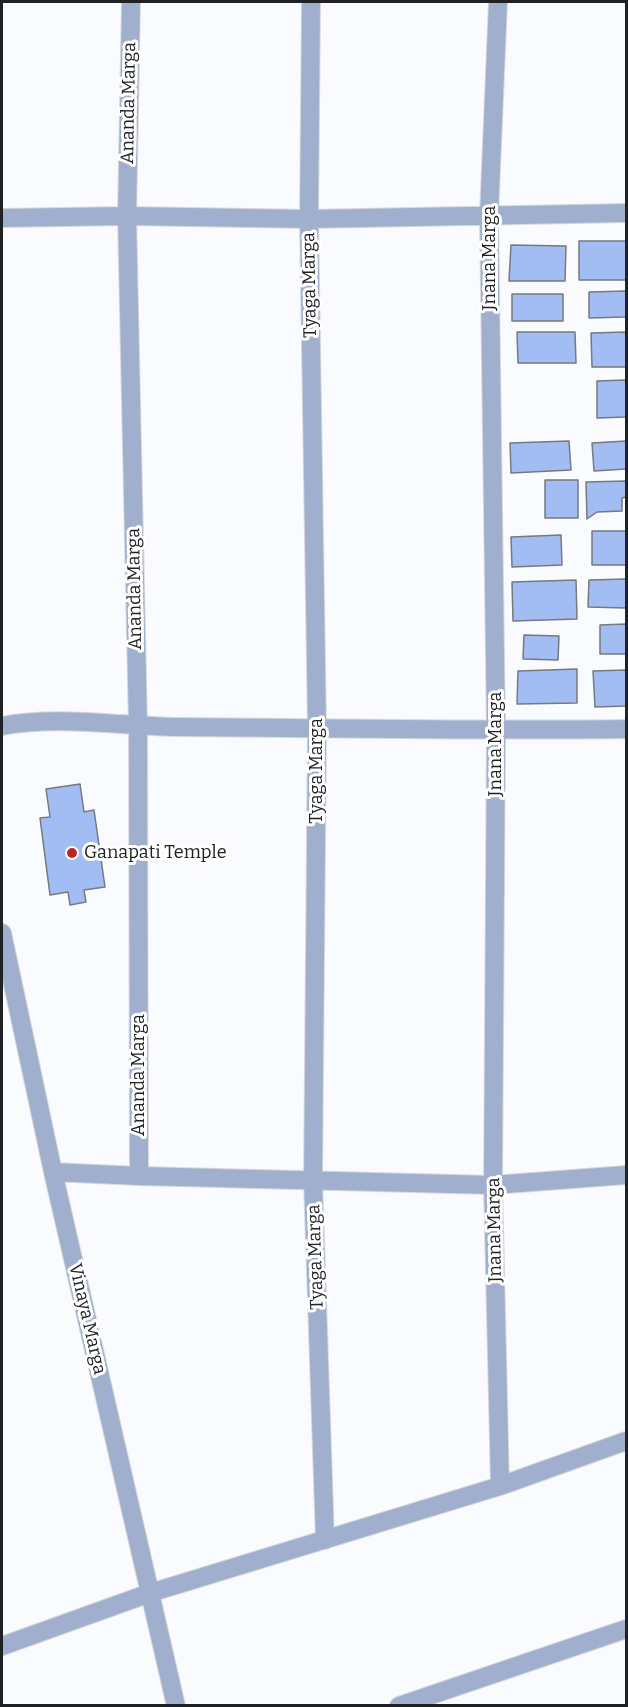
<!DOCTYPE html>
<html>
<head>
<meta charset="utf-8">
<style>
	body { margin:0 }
	#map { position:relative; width:628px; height:1707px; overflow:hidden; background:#fafbff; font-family:Bitter,serif }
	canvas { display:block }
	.frame { position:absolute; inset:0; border:3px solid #202123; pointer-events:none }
</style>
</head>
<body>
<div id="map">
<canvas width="628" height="1707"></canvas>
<div class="frame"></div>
</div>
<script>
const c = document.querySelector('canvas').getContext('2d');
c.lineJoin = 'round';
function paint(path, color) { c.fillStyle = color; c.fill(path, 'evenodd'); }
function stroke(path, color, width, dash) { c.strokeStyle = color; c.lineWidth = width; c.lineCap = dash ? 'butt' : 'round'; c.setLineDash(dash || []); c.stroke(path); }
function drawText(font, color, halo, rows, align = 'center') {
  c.font = font + ' Bitter,serif'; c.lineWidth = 6; c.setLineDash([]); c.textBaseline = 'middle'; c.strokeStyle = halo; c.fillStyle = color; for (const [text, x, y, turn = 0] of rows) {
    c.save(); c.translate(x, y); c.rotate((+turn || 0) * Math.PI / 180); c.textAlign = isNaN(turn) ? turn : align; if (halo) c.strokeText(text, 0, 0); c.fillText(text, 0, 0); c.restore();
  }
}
const building = new Path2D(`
	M579,241H626V280H579Z
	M511,245L566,246L565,281H509Z
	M626,291V317L589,318V292Z
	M512,294H563V321H512Z
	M517,332H575L576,363H518Z
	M626,332V367H592L591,333Z
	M626,380V417L597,418V381Z
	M569,441L571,470L511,473L510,443Z
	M626,441V469L594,471L592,443Z
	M545,480H578V518H545Z
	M626,481V497L622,498V511L597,512L587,519L586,482Z
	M592,531H626V565H592Z
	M561,535L562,565L512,567L511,537Z
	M626,579V608L588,607L589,580Z
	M576,580L577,619L513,621L512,582Z
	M626,624V654H600V625Z
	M524,635L559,636L558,660L523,659Z
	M577,669V703L517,704L518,671Z
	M626,670V706L595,707L593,671Z
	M80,784L84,812L94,810L105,887L84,890L86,902L70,905L68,892L50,895L40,818L50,817L46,789Z`);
const minor = new Path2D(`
	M131,2L127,216L138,726L139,1176
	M311,2L309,219L317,728L313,1181L325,1540
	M498,2L489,215L496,731L493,1185L500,1486
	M2,218L127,216L309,219L626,213
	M2,726C55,715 122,726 178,727C327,728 477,731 626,729
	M2,933L53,1172L176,1706
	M53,1172L139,1176L493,1185L626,1175
	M2,1646L150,1593L500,1486L626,1441
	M399,1706L626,1629`);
const markers = [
	[72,853,6,"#b72825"]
];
const streetNames = [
	["Ananda Marga",129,103,-89],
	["Jnana Marga",490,258,-90],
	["Tyaga Marga",310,285,-91],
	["Ananda Marga",135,589,-91],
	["Jnana Marga",496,744,-90],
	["Tyaga Marga",317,771,-90],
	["Ananda Marga",139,1075,-90],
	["Jnana Marga",495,1230,-91],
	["Tyaga Marga",316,1257,-92],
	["Vinaya Marga",87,1319,77]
];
const poiNames = [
	["Ganapati Temple",84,853]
];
paint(building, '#a2bdf3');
stroke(building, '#76797e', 1.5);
stroke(minor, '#d7d8dc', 20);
stroke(minor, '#a0afcd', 18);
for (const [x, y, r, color] of markers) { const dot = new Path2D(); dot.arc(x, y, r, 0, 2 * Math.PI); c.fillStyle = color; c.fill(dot); stroke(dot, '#fff', 2); }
drawText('18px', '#202123', '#fff', streetNames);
drawText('18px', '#202123', '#fff', poiNames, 'left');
</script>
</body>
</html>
